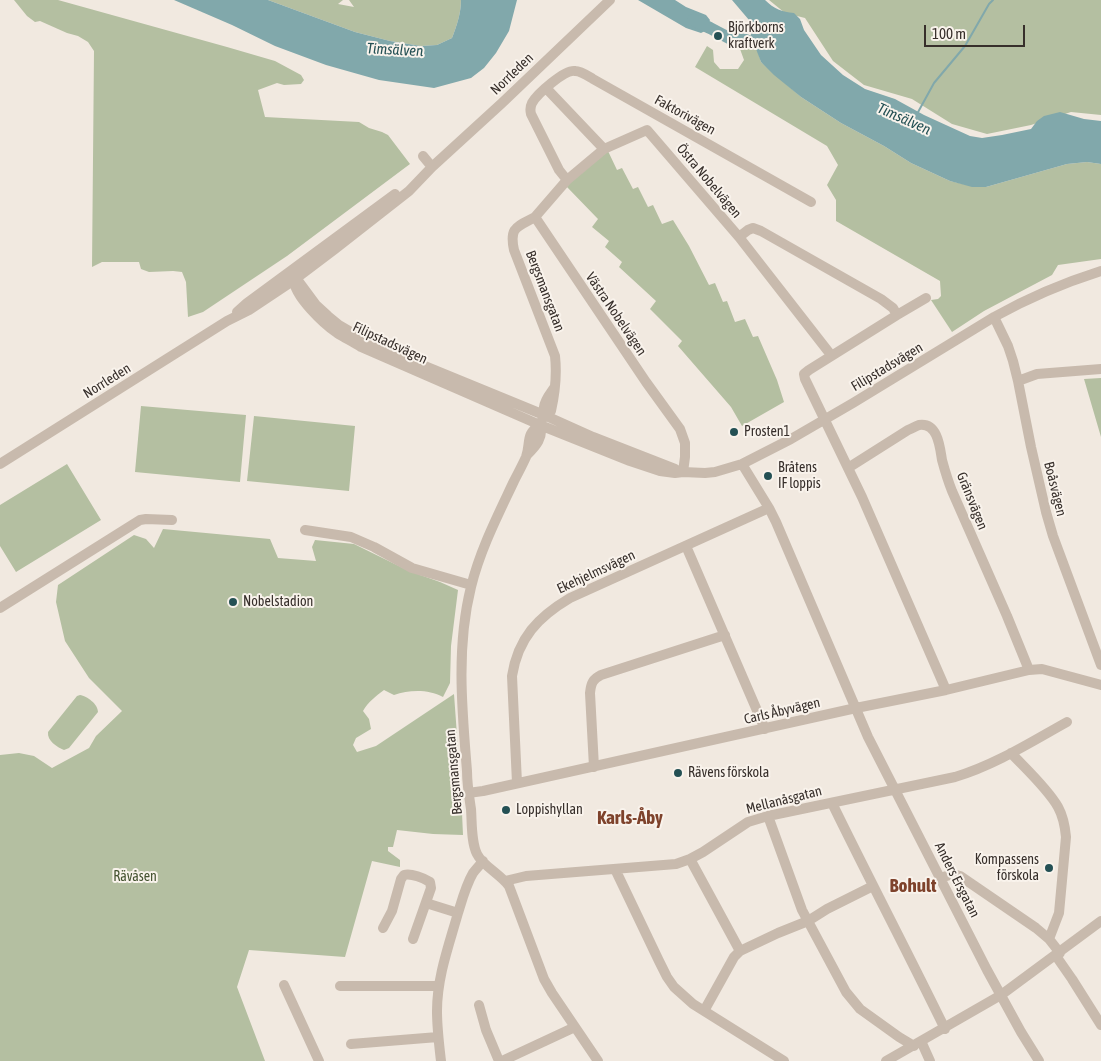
<!DOCTYPE html>
<html>
<head>
<meta charset="utf-8">
<style>
	body { margin:0 }
	#map { position:relative; width:1101px; height:1061px; overflow:hidden; background:#f1e9e0; font-family:"Asap Condensed",sans-serif }
	canvas { display:block }
	.scale { position:absolute; left:924px; top:25px; width:101px; height:22px; box-sizing:border-box; border:2px solid #372f2b; border-top:0; padding-left:6px; font-size:15px; line-height:18px; white-space:nowrap; color:#372f2b; -webkit-text-stroke:4px #f9f3ec; paint-order:stroke }
</style>
</head>
<body>
<div id="map">
<canvas width="1101" height="1061"></canvas>
<div class="scale">100 m</div>
</div>
<script>
const c = document.querySelector('canvas').getContext('2d');
c.lineJoin = 'round';
function paint(path, color) { c.fillStyle = color; c.fill(path, 'evenodd'); }
function stroke(path, color, width, dash) { c.strokeStyle = color; c.lineWidth = width; c.lineCap = dash ? 'butt' : 'round'; c.setLineDash(dash || []); c.stroke(path); }
function drawText(font, color, halo, rows, align = 'center') {
  c.font = font + ' "Asap Condensed",sans-serif'; c.lineWidth = 4; c.setLineDash([]); c.textBaseline = 'middle'; c.strokeStyle = halo; c.fillStyle = color; for (const [text, x, y, turn = 0] of rows) {
    c.save(); c.translate(x, y); c.rotate((+turn || 0) * Math.PI / 180); c.textAlign = isNaN(turn) ? turn : align; if (halo) c.strokeText(text, 0, 0); c.fillText(text, 0, 0); c.restore();
  }
}
const green = new Path2D(`
	M14,0H58L227,47L275,61L301,75L304,80L301,84L284,85L277,83L258,90L265,117L359,122L369,128L382,132L388,135L410,164L287,256L203,312L188,317L186,282L182,272L173,271L149,272L141,269L139,262H102L92,267L94,51L88,42L78,36L67,33L40,21L35,22L27,16Z
	M268,0H343L338,4L354,7L349,0H461C461,13 457,25 452,38L437,45L421,46L390,41L355,32Z
	M769,0H1101V115L1071,112L1031,125L987,134L952,124L912,99L864,85L833,61L805,18L785,13Z
	M707,46L713,50L714,62L720,69H738L744,60L740,49L752,47L757,49L761,62L801,97L841,123L884,146L911,163L950,181L972,186L986,187L1067,164L1087,162L1101,164V259L1058,265L1052,275L984,311L952,332L931,300L938,299L941,296L940,281L836,221V200L827,185L838,165L827,146L695,67Z
	M608,151L617,170L622,168L633,189L638,187L648,207L653,205L662,224L673,220L689,246L709,285L715,283L723,302L727,301L735,322L745,319L753,337L758,336L777,380L784,402L742,426L731,407L678,346L682,341L650,309L656,301L619,267L622,262L605,247L609,241L592,227L598,219L566,186Z
	M1101,378V437L1084,379Z
	M141,406L246,415L240,482L135,472Z
	M254,416L355,426L349,491L247,481Z
	M67,464L101,520L16,572L0,546V505Z
	M163,529L270,539L278,558L316,561L312,547L315,540L354,544L409,571L440,582L458,590L451,646L450,683L443,697C428,689 409,690 394,695L384,690C376,696 368,702 363,711L369,719L371,729L356,738L353,745L357,752L376,746L454,694L461,791L463,835L433,834L397,830L393,847H388V851L400,860V867L372,861L345,957L249,950L237,987L265,1061H0V755L19,753L34,756L52,768L89,748L96,736L122,711L89,678L65,641L56,602L58,585L134,535L146,539L154,548Z
	M80,695C87,696 98,704 98,712L69,748L64,750C57,747 47,741 48,732L77,696Z`);
const water = new Path2D(`
	M174,0H268L355,32L390,41L421,46L437,45L452,38C457,25 461,13 461,0H517L509,31L496,53L484,68L471,78L434,88L379,80L326,65L275,46L232,25Z
	M638,0H675L686,7L706,15L710,20L705,31L701,33L686,28Z
	M732,0H765C774,9 782,12 794,13L800,19L804,30L821,55L843,75L865,89L895,99L924,115L970,136L982,138L1002,135L1031,129L1037,121L1044,116L1060,112L1084,119L1101,121V164L1087,162L1067,164L986,187H972L950,181L911,163L884,146L841,123L801,97L774,75L761,62L756,49L752,47L740,49L729,41L732,36L740,37L741,34L750,37L753,28L749,20Z`);
const stream = new Path2D(`
	M917,114L934,83L965,46L989,4L993,0`);
const river = new Path2D(`
	M693,20L710,28L729,38L746,40`);
const minor = new Path2D(`
	M546,88L604,149L647,130L739,237L831,355
	M604,149L567,180L535,217L646,382L680,429L685,443V457L683,472
	M423,156L432,167
	M567,180L559,170L531,114C530,110 530,107 532,103C537,94 565,69 575,71C581,71 588,76 593,79L811,202
	M535,217C517,227 509,227 514,250L555,356C557,374 555,393 551,411L544,415
	M739,237L748,230L753,228L761,231L881,299L893,308L897,315
	M288,273L294,280L299,282L316,305L328,316L339,325L363,339L422,365L544,415L593,437L675,469
	M294,280C294,296 324,324 337,333C345,338 353,342 361,347L540,425L630,461L660,471L675,473L683,472L705,473L715,472L742,464L791,439L853,403L994,317C1028,298 1063,283 1101,271
	M926,298L897,315L809,370L804,374L805,379L862,497L946,690
	M237,312L247,303L395,194
	M994,317L1008,346L1013,361L1018,381L1031,447L1046,512L1053,536L1101,665
	M1018,381L1037,374L1101,369
	M542,420C544,415 543,412 544,407C545,399 550,394 554,388
	M540,425C525,434 531,443 526,457C522,466 518,473 514,481C498,515 480,550 471,587C456,647 462,710 467,771C467,784 469,796 471,809C472,822 471,842 477,854C482,865 501,875 509,886L544,979L552,993L598,1061
	M527,455C536,446 544,437 540,425
	M0,464L227,321L249,310L294,280L335,249L409,191L432,167L502,103L610,0
	M742,464L769,508L776,522L868,737L987,970L1021,1032L1039,1061
	M848,468L908,430C911,429 916,426 919,425C938,422 940,448 942,460C945,471 948,481 952,491L1007,616L1029,670
	M305,530L351,537L374,547L412,568L471,585
	M686,546L765,729
	M0,608L140,520L146,519L172,520
	M1011,753C1025,768 1048,789 1058,807C1063,816 1065,826 1066,837L1059,913L1049,939
	M594,767L590,693C591,683 593,679 601,675L725,635
	M517,783L512,676C518,638 538,617 570,598L769,508
	M468,793L483,791L856,708L946,690L1029,670L1042,669L1101,685
	M832,803C869,879 908,953 945,1029
	M768,816L802,910L846,992L860,1009L899,1037L914,1046
	M690,859L740,951
	M615,869L659,961L667,977L674,987L693,1004L784,1061
	M940,878L953,874L960,876L1036,928L1049,939L1060,953
	M505,881L526,876L676,864L690,859L703,852L748,822L768,816L955,777C995,765 1031,742 1067,722
	M426,903L458,913
	M383,928L392,911L401,879L404,875C411,873 424,878 430,882L431,888L413,939
	M1056,956L1072,979L1101,1025
	M284,985L319,1061
	M340,986H439
	M479,1005L486,1030L499,1061
	M704,1011L734,957L740,951L778,933L808,921L827,909L873,886
	M921,1041L930,1061
	M351,1044L438,1037
	M441,1061C439,1044 437,1028 437,1011C437,977 449,945 458,913C462,900 466,885 473,873C476,869 480,865 483,861
	M502,1061L575,1027
	M886,1061L1001,995L1101,921`);
const markers = [
	[718,36,5,"#245054"],
	[734,432,5,"#245054"],
	[768,476,5,"#245054"],
	[233,602,5,"#245054"],
	[678,773,5,"#245054"],
	[506,810,5,"#245054"],
	[1049,868,5,"#245054"]
];
const poiNames = [
	["Björkborns",728,28],
	["kraftverk",728,44],
	["Prosten1",744,432],
	["Bråtens",778,468],
	["IF loppis",778,484],
	["Nobelstadion",243,602],
	["Rävens förskola",688,773],
	["Loppishyllan",516,810],
	["Kompassens",1039,860,"right"],
	["förskola",1039,876,"right"]
];
const streetNames = [
	["Norrleden",512,74,-44],
	["Faktorivägen",685,115,29],
	["Östra Nobelvägen",709,181,50],
	["Bergsmansgatan",545,291,69],
	["Västra Nobelvägen",616,314,56],
	["Filipstadsvägen",390,343,25],
	["Filipstadsvägen",887,367,-31],
	["Norrleden",107,381,-32],
	["Boåsvägen",1055,489,76],
	["Gränsvägen",972,501,68],
	["Ekehjelmsvägen",596,572,-25],
	["Carls Åbyvägen",782,711,-13],
	["Bergsmansgatan",454,772,-95],
	["Mellanåsgatan",784,800,-14],
	["Anders Ersgatan",957,880,63]
];
const parkNames = [
	["Rävåsen",135,877]
];
const waterNames = [
	["Timsälven",395,50,3],
	["Timsälven",904,119,24]
];
const districtNames = [
	["Karls-Åby",630,818],
	["Bohult",913,886]
];
paint(green, '#b4bfa1');
paint(water, '#81a8ab');
stroke(stream, '#81a8ab', 2);
stroke(river, '#81a8ab', 12);
stroke(minor, '#c8baad', 10);
for (const [x, y, r, color] of markers) { const dot = new Path2D(); dot.arc(x, y, r, 0, 2 * Math.PI); c.fillStyle = color; c.fill(dot); stroke(dot, '#f9f3ec', 2); }
drawText('14px', '#372f2b', '#f9f3ec', poiNames, 'left');
drawText('14px', '#372f2b', '#f9f3ec', streetNames);
drawText('14px', '#455331', '#f9f3ec', parkNames);
drawText('italic 15px', '#245054', '#f9f3ec', waterNames);
drawText('bold 19px', '#7e422b', '#f9f3ec', districtNames);
</script>
</body>
</html>
